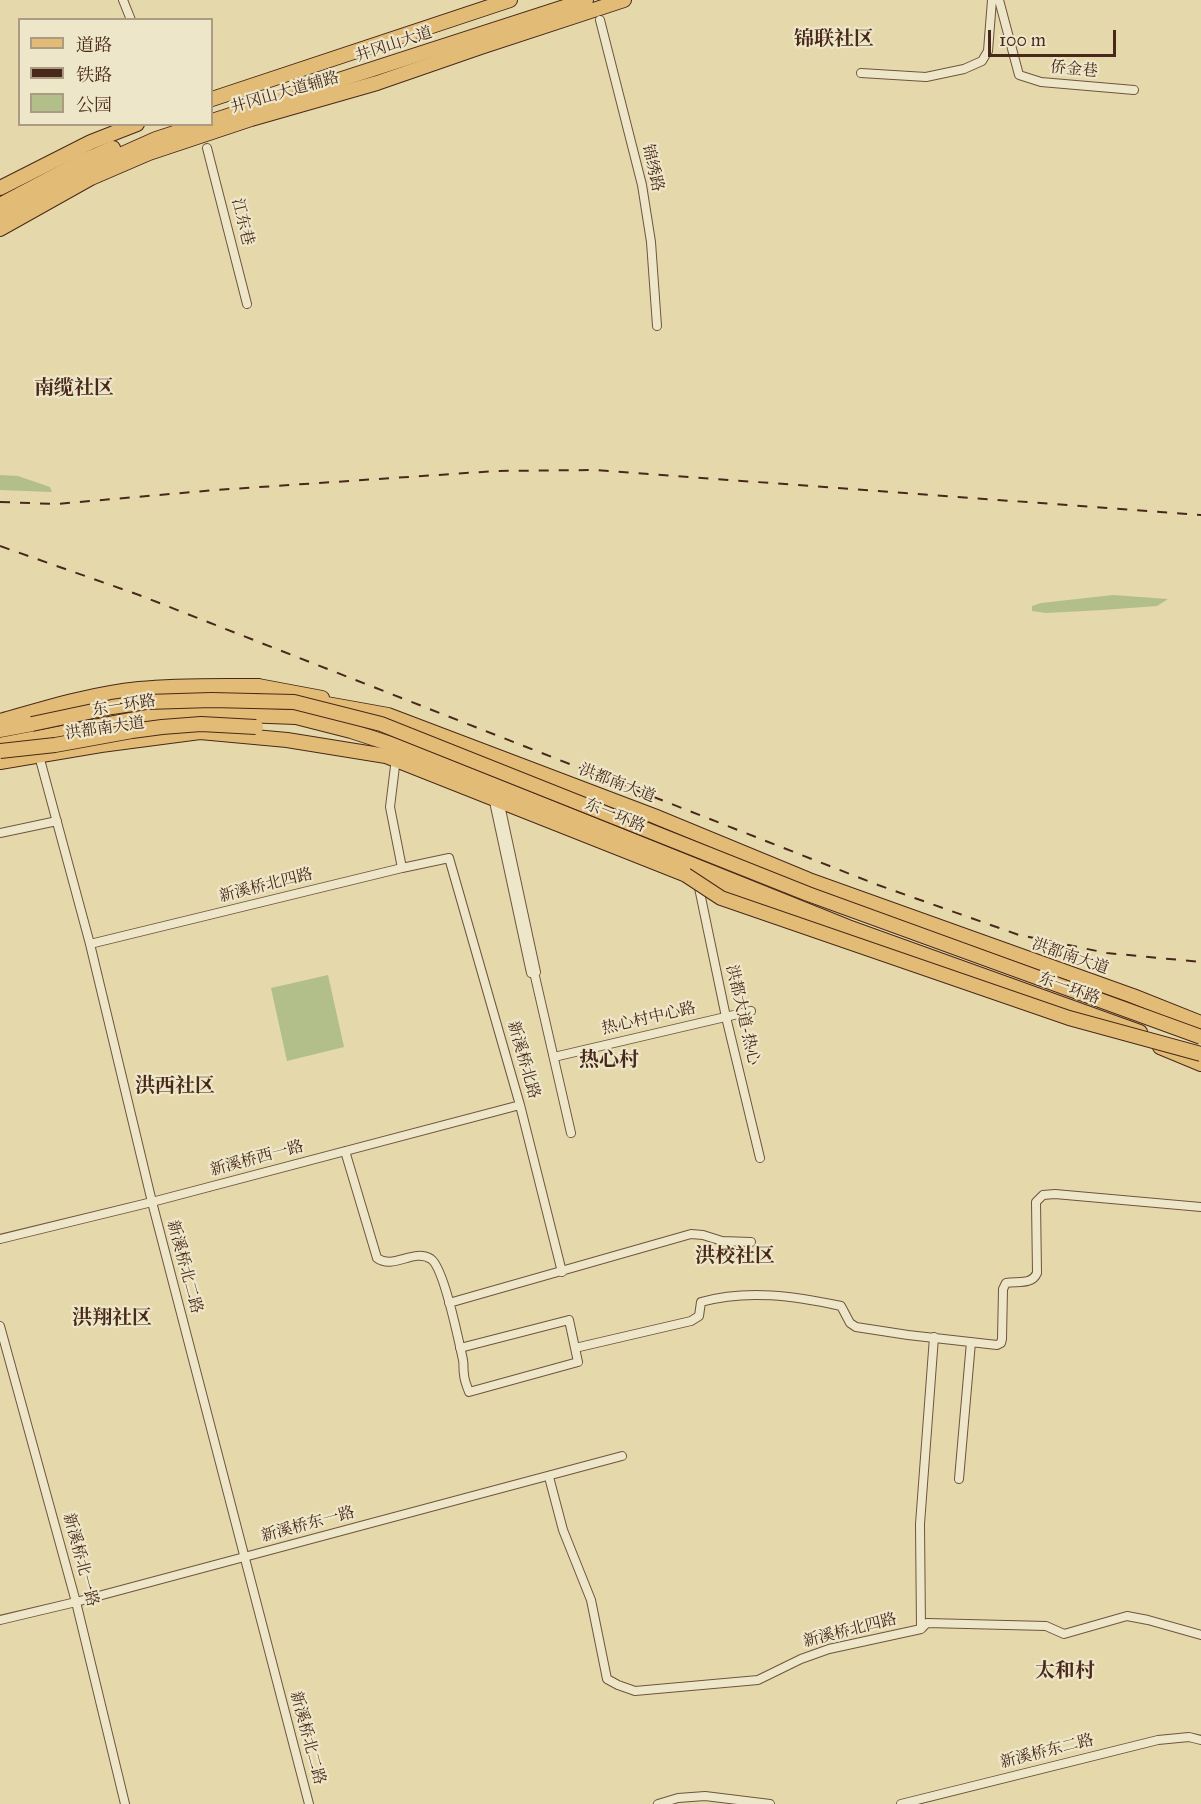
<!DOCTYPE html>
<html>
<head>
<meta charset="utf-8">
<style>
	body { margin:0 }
	#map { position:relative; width:1201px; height:1804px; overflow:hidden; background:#e5d8ab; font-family:"IM FELL Great Primer","Noto Serif SC",serif }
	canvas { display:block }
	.legend { position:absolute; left:18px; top:18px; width:195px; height:108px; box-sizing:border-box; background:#eee6c8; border:2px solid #ac9a83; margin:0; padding:8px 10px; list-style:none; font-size:18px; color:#48281b }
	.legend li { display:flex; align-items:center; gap:12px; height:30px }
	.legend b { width:30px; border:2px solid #ac9a83 }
	.scale { position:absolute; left:988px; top:30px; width:128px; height:27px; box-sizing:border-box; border:3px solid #48281b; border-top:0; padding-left:8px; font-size:18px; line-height:21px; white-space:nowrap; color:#48281b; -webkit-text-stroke:4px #eee6c8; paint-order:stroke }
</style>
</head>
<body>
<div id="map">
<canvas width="1201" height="1804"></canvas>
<ul class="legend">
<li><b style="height:8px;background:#e2bc76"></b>道路</li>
<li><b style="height:8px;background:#48281b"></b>铁路</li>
<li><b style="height:16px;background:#b2bf8b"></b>公园</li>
</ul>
<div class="scale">100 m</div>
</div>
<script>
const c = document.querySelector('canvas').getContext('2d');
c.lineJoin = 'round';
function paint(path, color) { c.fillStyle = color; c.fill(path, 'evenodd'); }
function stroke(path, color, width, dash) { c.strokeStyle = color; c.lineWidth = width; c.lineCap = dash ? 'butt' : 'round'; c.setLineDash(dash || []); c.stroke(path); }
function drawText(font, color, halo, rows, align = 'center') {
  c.font = font + ' "IM FELL Great Primer","Noto Serif SC",serif'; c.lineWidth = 4.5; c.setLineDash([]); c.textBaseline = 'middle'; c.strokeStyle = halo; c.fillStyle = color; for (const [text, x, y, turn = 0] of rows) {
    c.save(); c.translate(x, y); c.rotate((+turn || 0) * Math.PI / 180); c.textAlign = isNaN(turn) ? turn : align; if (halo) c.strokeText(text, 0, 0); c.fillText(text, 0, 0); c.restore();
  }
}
const green = new Path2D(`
	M0,475L18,476L50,487L52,492L0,490Z
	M1113,595L1168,599L1157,606L1103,610L1046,613L1032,611V606L1041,603Z
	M328,975L344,1047L287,1061L271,988Z`);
const minor = new Path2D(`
	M123,0L131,20
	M999,0L1019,75L1041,82L1134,90
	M600,20L642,185L651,242L657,326
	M861,73L926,77L964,69L982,61L988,51L992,0
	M207,148L247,304
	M38,752L90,944L152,1202L309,1804
	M396,758L390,807L402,868
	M493,797L531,973L536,972L499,800
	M0,833L57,821
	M698,883L726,1017L760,1158
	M90,944L402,868L449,858L520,1105L562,1272
	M534,972L571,1133
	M554,1057L751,1011
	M345,1151L377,1258C393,1270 414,1248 431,1259C444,1268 459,1342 463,1360C464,1365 463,1370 464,1374C464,1380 467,1386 469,1392L578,1362L569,1320L460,1348
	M0,1239L152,1202L520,1105
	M449,1303L691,1234L703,1235L722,1241L751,1242
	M0,1326L76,1602L125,1804
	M575,1348L691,1321L699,1316L701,1302C747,1289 795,1296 841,1306L850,1323L856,1327L908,1335L997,1345L1001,1343L1002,1339L1003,1289L1006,1283C1018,1281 1032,1285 1037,1273L1036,1202L1043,1195L1055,1194L1201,1207
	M549,1477L563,1530L591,1600L607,1679L618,1685L635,1691L758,1680L801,1659L829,1649L921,1629L927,1623L1046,1626L1064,1634L1127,1616L1148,1620L1201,1635
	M959,1479L971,1342
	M0,1620L76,1602L622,1456
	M921,1629L920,1524L934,1337
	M658,1804L678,1798L705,1796L770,1804
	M901,1804L1158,1740L1189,1737L1201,1740`);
const primary = new Path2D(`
	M212,99L510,0
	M0,188L91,142L137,124
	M0,229L91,178L149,153L251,119L377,83L481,47L624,0
	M258,686L322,698
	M310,701L388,715L654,816L809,880L1133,996L1201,1023
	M0,762L101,745L200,732L287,740L386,756L684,874L854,936
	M1160,1047L1201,1064`);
const trunk = new Path2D(`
	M212,121L586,0
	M0,205L83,161L113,148
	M0,217L82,172L156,139L202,124
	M0,721C46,708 91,694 139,689C178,685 218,686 258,686
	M0,730L32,724
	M0,745L150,716L215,714L296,717L351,731L397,746L848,927L1140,1032`);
const rail = new Path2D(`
	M0,502L57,504L216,490L496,471L595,470L1201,515
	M0,546L139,595L878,885L1019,935L1107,953L1201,962`);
const primaryBridge = new Path2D(`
	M0,751L55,745L132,731L162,727L201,724L256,727
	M686,875L721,898L1069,1018L1201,1054`);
const trunkBridge = new Path2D(`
	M32,724L112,707L146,702L212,700L294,702L381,724L808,894L1201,1037`);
const streetNames = [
	["井冈山大道",394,45,-18],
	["侨金巷",1074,70,5],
	["井冈山大道辅路",285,93,-16],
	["锦绣路",652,168,77],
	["江东巷",242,222,76],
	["东一环路",124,706,-9],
	["洪都南大道",105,729,-8],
	["洪都南大道",617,784,21],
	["东一环路",615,816,22],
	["新溪桥北四路",266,886,-14],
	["洪都南大道",1070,957,19],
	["东一环路",1069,989,20],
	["洪都大道-热心",742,1015,77],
	["热心村中心路",649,1019,-13],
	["新溪桥北路",523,1060,74],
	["新溪桥西一路",257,1159,-15],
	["新溪桥北二路",184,1267,75],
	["新溪桥东一路",308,1525,-15],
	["新溪桥北一路",80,1560,75],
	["新溪桥北四路",850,1631,-14],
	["新溪桥北二路",307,1738,75],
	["新溪桥东二路",1047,1752,-14]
];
const quarterNames = [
	["锦联社区",834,40],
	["南缆社区",74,389],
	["热心村",609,1061],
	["洪西社区",175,1087],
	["洪校社区",735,1257],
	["洪翔社区",112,1319],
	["太和村",1065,1672]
];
paint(green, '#b2bf8b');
stroke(minor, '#6f543f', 10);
stroke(primary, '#48281b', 16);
stroke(trunk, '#48281b', 16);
stroke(minor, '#eee6c8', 8);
stroke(primary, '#e2bc76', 14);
stroke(trunk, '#e2bc76', 14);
stroke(rail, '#48281b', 2, [10, 10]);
stroke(primaryBridge, '#48281b', 16, []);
stroke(trunkBridge, '#48281b', 16, []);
stroke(primaryBridge, '#e2bc76', 14);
stroke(trunkBridge, '#e2bc76', 14);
drawText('16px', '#48281b', '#eee6c8', streetNames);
drawText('bold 20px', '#48281b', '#eee6c8', quarterNames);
</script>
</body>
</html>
